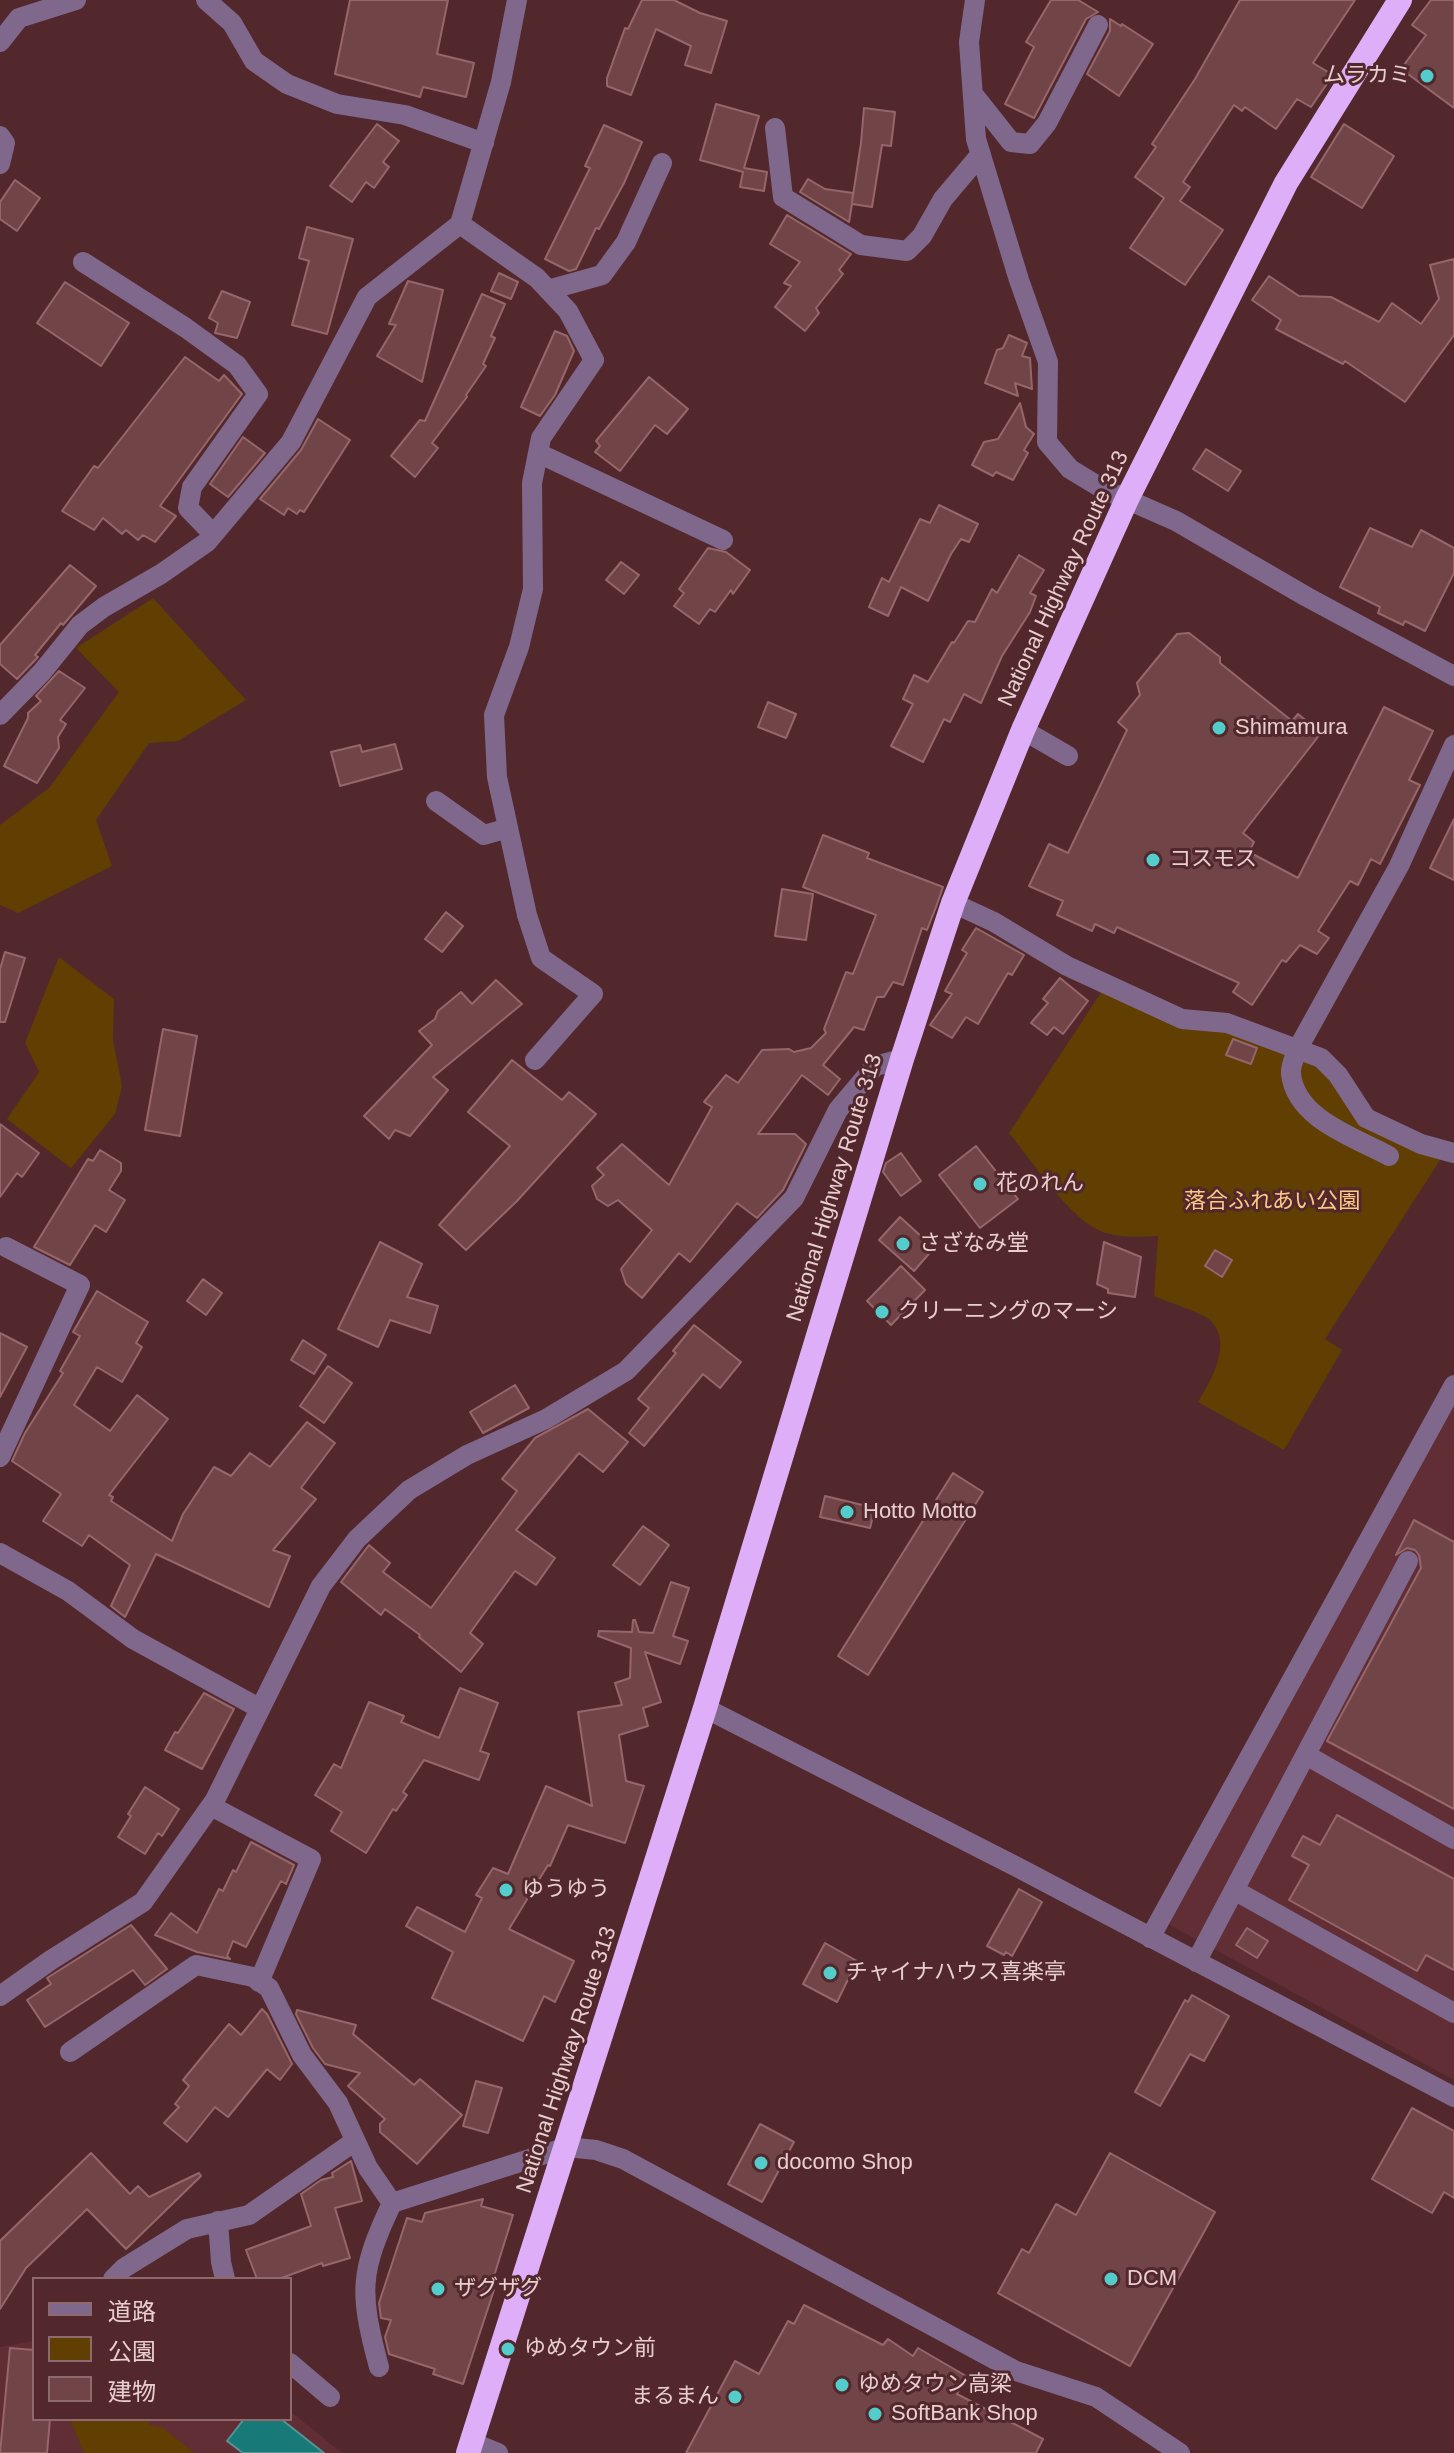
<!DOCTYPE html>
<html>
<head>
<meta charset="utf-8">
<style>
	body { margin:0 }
	#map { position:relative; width:1454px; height:2453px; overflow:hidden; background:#52282d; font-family:Arial,"Noto Sans JP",sans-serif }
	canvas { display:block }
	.legend { position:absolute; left:32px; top:2277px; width:260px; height:144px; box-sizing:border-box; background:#52282d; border:2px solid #8e6a6e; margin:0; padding:10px 14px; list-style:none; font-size:24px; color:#e9cecf }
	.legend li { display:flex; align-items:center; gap:16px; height:40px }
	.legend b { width:40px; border:2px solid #8e6a6e }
</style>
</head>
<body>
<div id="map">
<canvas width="1454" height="2453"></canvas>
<ul class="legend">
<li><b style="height:10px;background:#80688d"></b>道路</li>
<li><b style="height:22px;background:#613e01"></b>公園</li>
<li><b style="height:22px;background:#714448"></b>建物</li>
</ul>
</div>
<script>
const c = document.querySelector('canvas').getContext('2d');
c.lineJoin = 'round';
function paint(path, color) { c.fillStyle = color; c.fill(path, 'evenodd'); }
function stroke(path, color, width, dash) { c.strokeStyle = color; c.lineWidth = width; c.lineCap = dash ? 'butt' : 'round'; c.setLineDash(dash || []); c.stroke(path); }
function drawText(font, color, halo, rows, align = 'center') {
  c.font = font + ' Arial,"Noto Sans JP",sans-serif'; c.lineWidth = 6; c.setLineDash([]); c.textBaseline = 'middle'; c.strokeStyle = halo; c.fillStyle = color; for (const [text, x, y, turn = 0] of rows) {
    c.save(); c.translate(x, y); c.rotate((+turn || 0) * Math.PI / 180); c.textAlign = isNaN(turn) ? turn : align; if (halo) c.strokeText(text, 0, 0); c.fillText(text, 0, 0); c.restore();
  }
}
const built = new Path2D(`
	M1454,1397V2080L1168,1924Z
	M34,2341V2419H290V2411L342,2453H0V2347Z`);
const green = new Path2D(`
	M153,598L246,700L178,741L149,743L96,820L112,866L18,913L0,905V825L49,788L119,692L76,648Z
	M59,957L114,999L113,1040L122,1086L115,1114L71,1168L7,1119L39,1072L25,1043Z
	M1102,991L1313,1062L1332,1077L1359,1119L1442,1157L1325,1339L1342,1350L1284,1450L1198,1402C1211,1380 1233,1344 1211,1321C1202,1312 1167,1302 1154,1296L1158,1236C1136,1237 1110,1239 1091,1226C1063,1208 1031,1160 1009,1133Z
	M70,2419H151L148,2425L162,2427L194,2453H84Z`);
const water = new Path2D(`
	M244,2419H281L324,2453H243L227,2441Z`);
const building = new Path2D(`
	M350,0H448L437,54L474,63L466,97L423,87L420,97L335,74Z
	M642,0H674L700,13L727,21L711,73L685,65L691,46L656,29L631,95L607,86V78L625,28L628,29Z
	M1051,0H1078L1098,12L1086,19L1034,118L1005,104L1034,47L1026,42Z
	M1240,0H1355L1313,63L1333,75L1311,107L1297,99L1276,129L1245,107L1242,111L1234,105L1183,182L1190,187L1180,201L1223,230L1185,285L1130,248L1164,198L1135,177L1156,147L1152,144L1195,79Z
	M1431,0H1454V108L1401,69L1426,35L1412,25Z
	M1110,19L1121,26L1122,24L1153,44L1119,96L1087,74L1110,31Z
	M716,104L759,116L744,168L767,172L764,191L740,187L743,172L700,160Z
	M864,108L895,112L891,146L882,145L872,207L852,204L849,222L800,192L808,179L825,189L853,193L852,202L861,143Z
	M377,124L399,141L383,162L389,167L374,188L366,182L352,202L330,186Z
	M1344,124L1394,156L1362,208L1311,177Z
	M604,125L642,142L624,183L599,229L596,228L576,269L569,271L545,259L590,168L585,166Z
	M15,180L40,198L17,231L0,219V202Z
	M787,215L851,254L839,270L843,274L816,308L819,313L805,331L775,307L791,286L784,283L800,262L770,244Z
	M307,227L353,239L327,334L292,325L309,261L299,258Z
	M1454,259V335L1405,402L1345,361L1343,364L1276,329L1281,320L1252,300L1269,276L1299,296L1331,297L1379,322L1392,303L1421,324L1439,299L1430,265Z
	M499,273L518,282L511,299L491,291Z
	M408,281L443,290L422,382L377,356L396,325L389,324Z
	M65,282L129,323L101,366L37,323Z
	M222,291L250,302L237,338L215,333L218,323L209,318Z
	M482,294L505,304L491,336L495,338L483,364L486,366L466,395L467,397L432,443L438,448L415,477L391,456L420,420L425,421Z
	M555,331L567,336L574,351L555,395L540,416L521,407Z
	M1009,335L1027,343L1022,356L1030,358L1032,389L1015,383L1018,396L985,383L997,350L1003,348Z
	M185,357L219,381L224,375L242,394L160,506L176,516L155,542L143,535L138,540L126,530L122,534L103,518L94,530L62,511L94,466L98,468Z
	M649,377L688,409L667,434L655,425L620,471L595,452L600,446L596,441Z
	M1020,403L1026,427L1034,434L1024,450L1028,453L1013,480L996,472L993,476L972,465L984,442L998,439Z
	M318,419L350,440L304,512L300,510L297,514L288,508L284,515L260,499L301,450Z
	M243,437L265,453L228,497L210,484Z
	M1206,449L1241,471L1228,491L1193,469Z
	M939,505L978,524L969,542L961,539L951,554L928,601L901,587L888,616L869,607L882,578L889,582L920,519L930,523Z
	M1370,528L1412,547L1421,530L1454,548V573L1425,631L1405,621L1403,625L1378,613L1380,607L1340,587Z
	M708,548L726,552L750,570L733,594L731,590L715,612L710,609L699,624L674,606L684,593L679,589Z
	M1019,555L1044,570L1030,593L1036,596L1030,612L1002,656L981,703L964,694L950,722L944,719L923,762L891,746L913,704L903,699L914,675L928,682L952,642L954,643L968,621L975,622L992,589L997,593Z
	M621,562L639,575L624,594L606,580Z
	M70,565L96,586L63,625L61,623L35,655L38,657L17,679L0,664V645Z
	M1189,633L1220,657V663L1292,721L1298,714L1321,733L1243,833L1254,842L1249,852L1298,878L1384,707L1433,731L1409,780L1420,785L1380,864L1371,859L1358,885L1350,881L1318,931L1329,938L1317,954L1300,945L1286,962L1282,960L1252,1005L1233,992L1239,983L1117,927L1114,933L1095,924L1092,931L1057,915L1063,901L1029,886L1049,844L1068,853L1127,730L1118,722L1140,695L1137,683L1177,634Z
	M59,671L85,688L60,720L66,724L58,737L59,748L37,783L4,766L28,718V713L41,701L36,696Z
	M768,702L796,714L786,738L758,727Z
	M395,744L402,769L340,786L331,752L360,745L362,752Z
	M1454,819V880L1430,868Z
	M823,835L869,853L867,858L943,887L936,907L927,930L922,928L903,985L893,982L884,997H877L864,1030L854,1027L823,1065L840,1079L828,1095L802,1075L758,1134H795L806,1144L783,1190L757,1218L737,1203L690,1262L679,1253L642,1298L626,1284L621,1269L652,1230L618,1200L608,1206L597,1199L592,1186L604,1175L597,1168L622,1144L669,1185L712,1107L704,1102L726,1075L738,1083L762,1050L789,1049L794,1052L811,1048L826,1033L824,1029L846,972L853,974L876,915L803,887Z
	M782,889L813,894L806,940L775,936Z
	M446,912L463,926L442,952L425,939Z
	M976,928L1024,955L1012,975L1008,973L978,1024L966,1017L952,1038L930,1025L952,994L945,991L967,953L962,950Z
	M5,952L25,958L5,1022H0V969Z
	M1060,978L1088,1001L1063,1034L1054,1027L1047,1035L1031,1023L1048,1003L1043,999Z
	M496,980L522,1004L433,1077L448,1090L410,1136L395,1130L389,1139L364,1116L432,1045L419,1031L435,1019L438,1011L461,992L472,1004Z
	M163,1029L197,1036L180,1136L145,1130Z
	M1233,1039L1257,1048L1251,1064L1226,1055Z
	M512,1060L562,1100L569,1092L596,1114L517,1201L466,1250L439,1225L510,1146L468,1112Z
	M0,1124L39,1153L22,1177L17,1173L0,1197Z
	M976,1146L1018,1199L980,1228L939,1175Z
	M100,1150L121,1163V1171L109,1190L125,1200L106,1232L95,1225L70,1265L34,1247L88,1159L93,1161Z
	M901,1153L921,1181L901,1196L883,1172L886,1163Z
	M900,1217L934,1248L914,1271L879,1240Z
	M380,1242L422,1264L407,1297L438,1306L430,1333L390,1320L378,1347L338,1329Z
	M1104,1242L1141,1257L1135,1297L1108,1293V1289L1097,1284Z
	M1215,1250L1232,1260L1222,1277L1205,1266Z
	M901,1266L925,1290L891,1325L867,1301Z
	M203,1279L222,1293L206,1315L187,1301Z
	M97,1291L148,1322L136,1343L142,1347L122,1382L97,1367L74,1405L110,1431L137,1395L168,1419L109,1495L113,1497L111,1501L172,1541L183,1514L214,1467L231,1476L250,1453L270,1467L307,1422L335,1443L301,1488L316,1499L273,1550L290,1556L269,1607L156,1554L125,1617L111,1606L130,1565L89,1535L82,1546L43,1521L61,1494L12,1461L25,1433L63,1373L60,1371L80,1336L73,1332Z
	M694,1325L741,1362L720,1388L703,1374L644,1446L629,1433L649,1408L638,1399L676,1353L673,1351Z
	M0,1333L27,1347L0,1397Z
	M303,1340L326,1355L314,1374L291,1360Z
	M328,1366L352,1383L324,1423L300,1406Z
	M515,1385L529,1408L483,1433L470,1412Z
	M588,1409L628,1442L603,1472L579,1453L516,1530L555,1558L536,1585L515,1571L470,1633L483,1644L461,1672L419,1637L420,1635L385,1609L381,1615L341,1582L369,1545L390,1563L383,1572L431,1608L517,1491L502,1479L535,1438Z
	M953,1473L983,1492L868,1675L838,1656Z
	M825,1496L875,1508L870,1528L820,1517Z
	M1414,1520L1454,1542V1809L1327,1741L1421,1568L1419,1555L1415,1550L1407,1548L1396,1555Z
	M643,1526L669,1545L640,1585L613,1565Z
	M671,1582L689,1588L673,1636L688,1641L680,1664L645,1652L661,1702L643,1708L648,1726L619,1735L626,1781L644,1786L625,1843L568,1825L550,1866L548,1865L509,1929L574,1961L555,2002L544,1996L523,2041L432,1998L453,1952L406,1926L417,1907L465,1932L482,1898L476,1895L493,1868L508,1874L546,1786L592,1806L578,1712L622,1705L615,1683L630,1678L631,1648L598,1636L599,1631L632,1632L633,1620H635L639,1632L653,1633Z
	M460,1688L498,1703L480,1751L489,1754L479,1780L424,1760L403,1792L407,1795L396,1811L393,1809L366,1853L331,1831L342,1812L315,1795L334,1764L341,1768L369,1702L404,1716L401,1722L439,1738Z
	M204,1693L234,1709L202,1769L165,1750L175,1732L178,1733Z
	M145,1787L179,1809L162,1836L158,1833L145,1854L118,1837L131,1816L128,1814Z
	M1337,1815L1454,1879V1970L1426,1955L1417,1971L1289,1900L1309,1865L1292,1856L1303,1836L1320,1845Z
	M251,1842L294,1865L286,1884L281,1881L246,1947L233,1941L227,1956L230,1959L197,1952L155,1935L171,1913L197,1933L219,1889L223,1891L233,1870L236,1872Z
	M1019,1889L1042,1902L1012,1956L1006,1952L1004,1955L987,1946Z
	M131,1925L167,1969L145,1985L133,1970L45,2027L27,2000L51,1984L47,1978Z
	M1247,1928L1268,1941L1257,1958L1236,1945Z
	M825,1943L857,1961L837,2002L803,1984Z
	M1192,1995L1229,2016L1204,2061L1190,2054L1160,2106L1135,2092L1185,2000L1188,2002Z
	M262,2009L267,2014L292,2064L280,2080L267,2069L228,2117L215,2107L187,2142L164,2123L179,2107L175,2104L189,2086L183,2080L229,2024L241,2035Z
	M297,2010L356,2025L353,2034L414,2085L420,2079L462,2115L417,2164L380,2132V2124L385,2119L348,2086L360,2073L325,2064L313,2048L296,2014Z
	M476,2081L502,2088L488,2133L463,2126Z
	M1412,2108L1454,2131V2198L1444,2192L1432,2213L1372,2179Z
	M760,2124L794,2142L762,2202L728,2184Z
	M91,2153L130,2194L138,2186L149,2197L199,2173L201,2176L126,2249L87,2209L26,2268L0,2309V2241Z
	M1110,2153L1215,2212L1130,2366L998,2293L1022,2249L1029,2253L1056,2204L1076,2215Z
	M351,2161L362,2201L335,2208L350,2258L323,2266L322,2263L279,2279H257L246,2250L311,2226L301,2194L321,2180L333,2177L332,2173Z
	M483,2199L481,2206L513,2215L490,2289L494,2290L463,2384L433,2374L435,2369L389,2354L385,2337L391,2320L381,2318L379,2303L407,2218L422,2222L425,2213Z
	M804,2305L883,2345L888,2339L913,2356L918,2348L966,2376L957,2394L1043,2439L1036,2453H686L735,2361L759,2374L788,2321L794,2324Z
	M10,2348L34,2350V2419H50L47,2453H0Z`);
const minor = new Path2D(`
	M206,0L232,23L254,61L287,84L337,104L405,115L484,143
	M975,0L969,42L976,139L1019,280L1048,362L1047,442L1070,469L1103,489L1176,521L1307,597L1454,676
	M0,42L19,18L76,0
	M973,94L1011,142L1030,144L1047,123L1098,25
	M775,128L783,197L861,245L907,251L922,236L943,199L981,154
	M0,136L5,143L0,164
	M460,224L537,278L568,311L594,360L541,438L532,483L533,589L519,647L494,715L497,777L527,915L541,958L593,994L535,1060
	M83,262L186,328L237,365L258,394L192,487L188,508L213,534
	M548,290L602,275L626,242L662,163
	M538,453L723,540
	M0,715L42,672L80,625L104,607L161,574L207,542L291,442L367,297L460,224L501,82L517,0
	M1023,730L1068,756
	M436,801L484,835L508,828
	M953,903L994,922L1067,966L1182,1019L1227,1023L1321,1058L1338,1075L1366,1118L1421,1144L1454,1153
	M1389,1156C1354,1137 1296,1119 1291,1074C1290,1066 1295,1057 1297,1050L1399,866L1454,745
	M0,1457L80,1285L6,1247
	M0,1553L68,1591L133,1639L259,1708
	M705,1708L1017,1867L1454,2097
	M1306,1755L1454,1839
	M211,1806L311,1859L259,1982
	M1234,1890L1454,2013
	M1150,1938L1454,1385
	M1196,1962L1408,1561
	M0,1996L51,1960L143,1902L215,1800L321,1586L357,1539L409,1490L467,1455L546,1419L626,1371L794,1198L838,1110L875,1066L902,1059
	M70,2052L196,1965L253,1977L269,1988L302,2055L338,2103L368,2168L392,2203L567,2147L596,2150L623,2159L1016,2371L1096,2397L1180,2453
	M218,2221L221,2262L225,2279
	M113,2279L124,2268L187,2229L249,2215L355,2141
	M290,2363L330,2397
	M379,2367C359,2292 359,2273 392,2203
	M471,2442L498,2453`);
const highway = new Path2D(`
	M468,2453L705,1708L902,1059L953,903L1023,730L1127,499L1286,183L1400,0`);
const markers = [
	[1427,76,8,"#53cdcb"],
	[1219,728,8,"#53cdcb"],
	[1153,860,8,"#53cdcb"],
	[980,1184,8,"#53cdcb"],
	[903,1244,8,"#53cdcb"],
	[882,1312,8,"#53cdcb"],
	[847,1512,8,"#53cdcb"],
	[506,1890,8,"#53cdcb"],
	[830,1973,8,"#53cdcb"],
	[761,2163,8,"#53cdcb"],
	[1111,2279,8,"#53cdcb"],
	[438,2289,8,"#53cdcb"],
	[508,2349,8,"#53cdcb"],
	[842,2385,8,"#53cdcb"],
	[735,2397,8,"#53cdcb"],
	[875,2414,8,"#53cdcb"]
];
const poiNames = [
	["ムラカミ",1411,76,"right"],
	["Shimamura",1235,728],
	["コスモス",1169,860],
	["花のれん",996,1184],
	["さざなみ堂",919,1244],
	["クリーニングのマーシ",898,1312],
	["Hotto Motto",863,1512],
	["ゆうゆう",522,1890],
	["チャイナハウス喜楽亭",846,1973],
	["docomo Shop",777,2163],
	["DCM",1127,2279],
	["ザグザグ",454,2289],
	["ゆめタウン前",524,2349],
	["ゆめタウン高梁",858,2385],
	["まるまん",719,2397,"right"],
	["SoftBank Shop",891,2414]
];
const streetNames = [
	["National Highway Route 313",1064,579,-65],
	["National Highway Route 313",835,1188,-73],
	["National Highway Route 313",567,2060,-72]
];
const parkNames = [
	["落合ふれあい公園",1272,1202]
];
paint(built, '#602e34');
paint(green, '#613e01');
paint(water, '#177a79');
stroke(water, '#569393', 2);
paint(building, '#714448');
stroke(building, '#96666a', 2);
stroke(minor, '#80688d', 20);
stroke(highway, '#deaff8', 24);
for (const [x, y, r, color] of markers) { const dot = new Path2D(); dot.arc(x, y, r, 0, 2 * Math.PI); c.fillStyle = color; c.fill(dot); stroke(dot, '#52282d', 3); }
drawText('22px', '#e9cecf', '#52282d', poiNames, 'left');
drawText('22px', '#e9cecf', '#52282d', streetNames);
drawText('22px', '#fbc885', '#52282d', parkNames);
</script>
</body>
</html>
